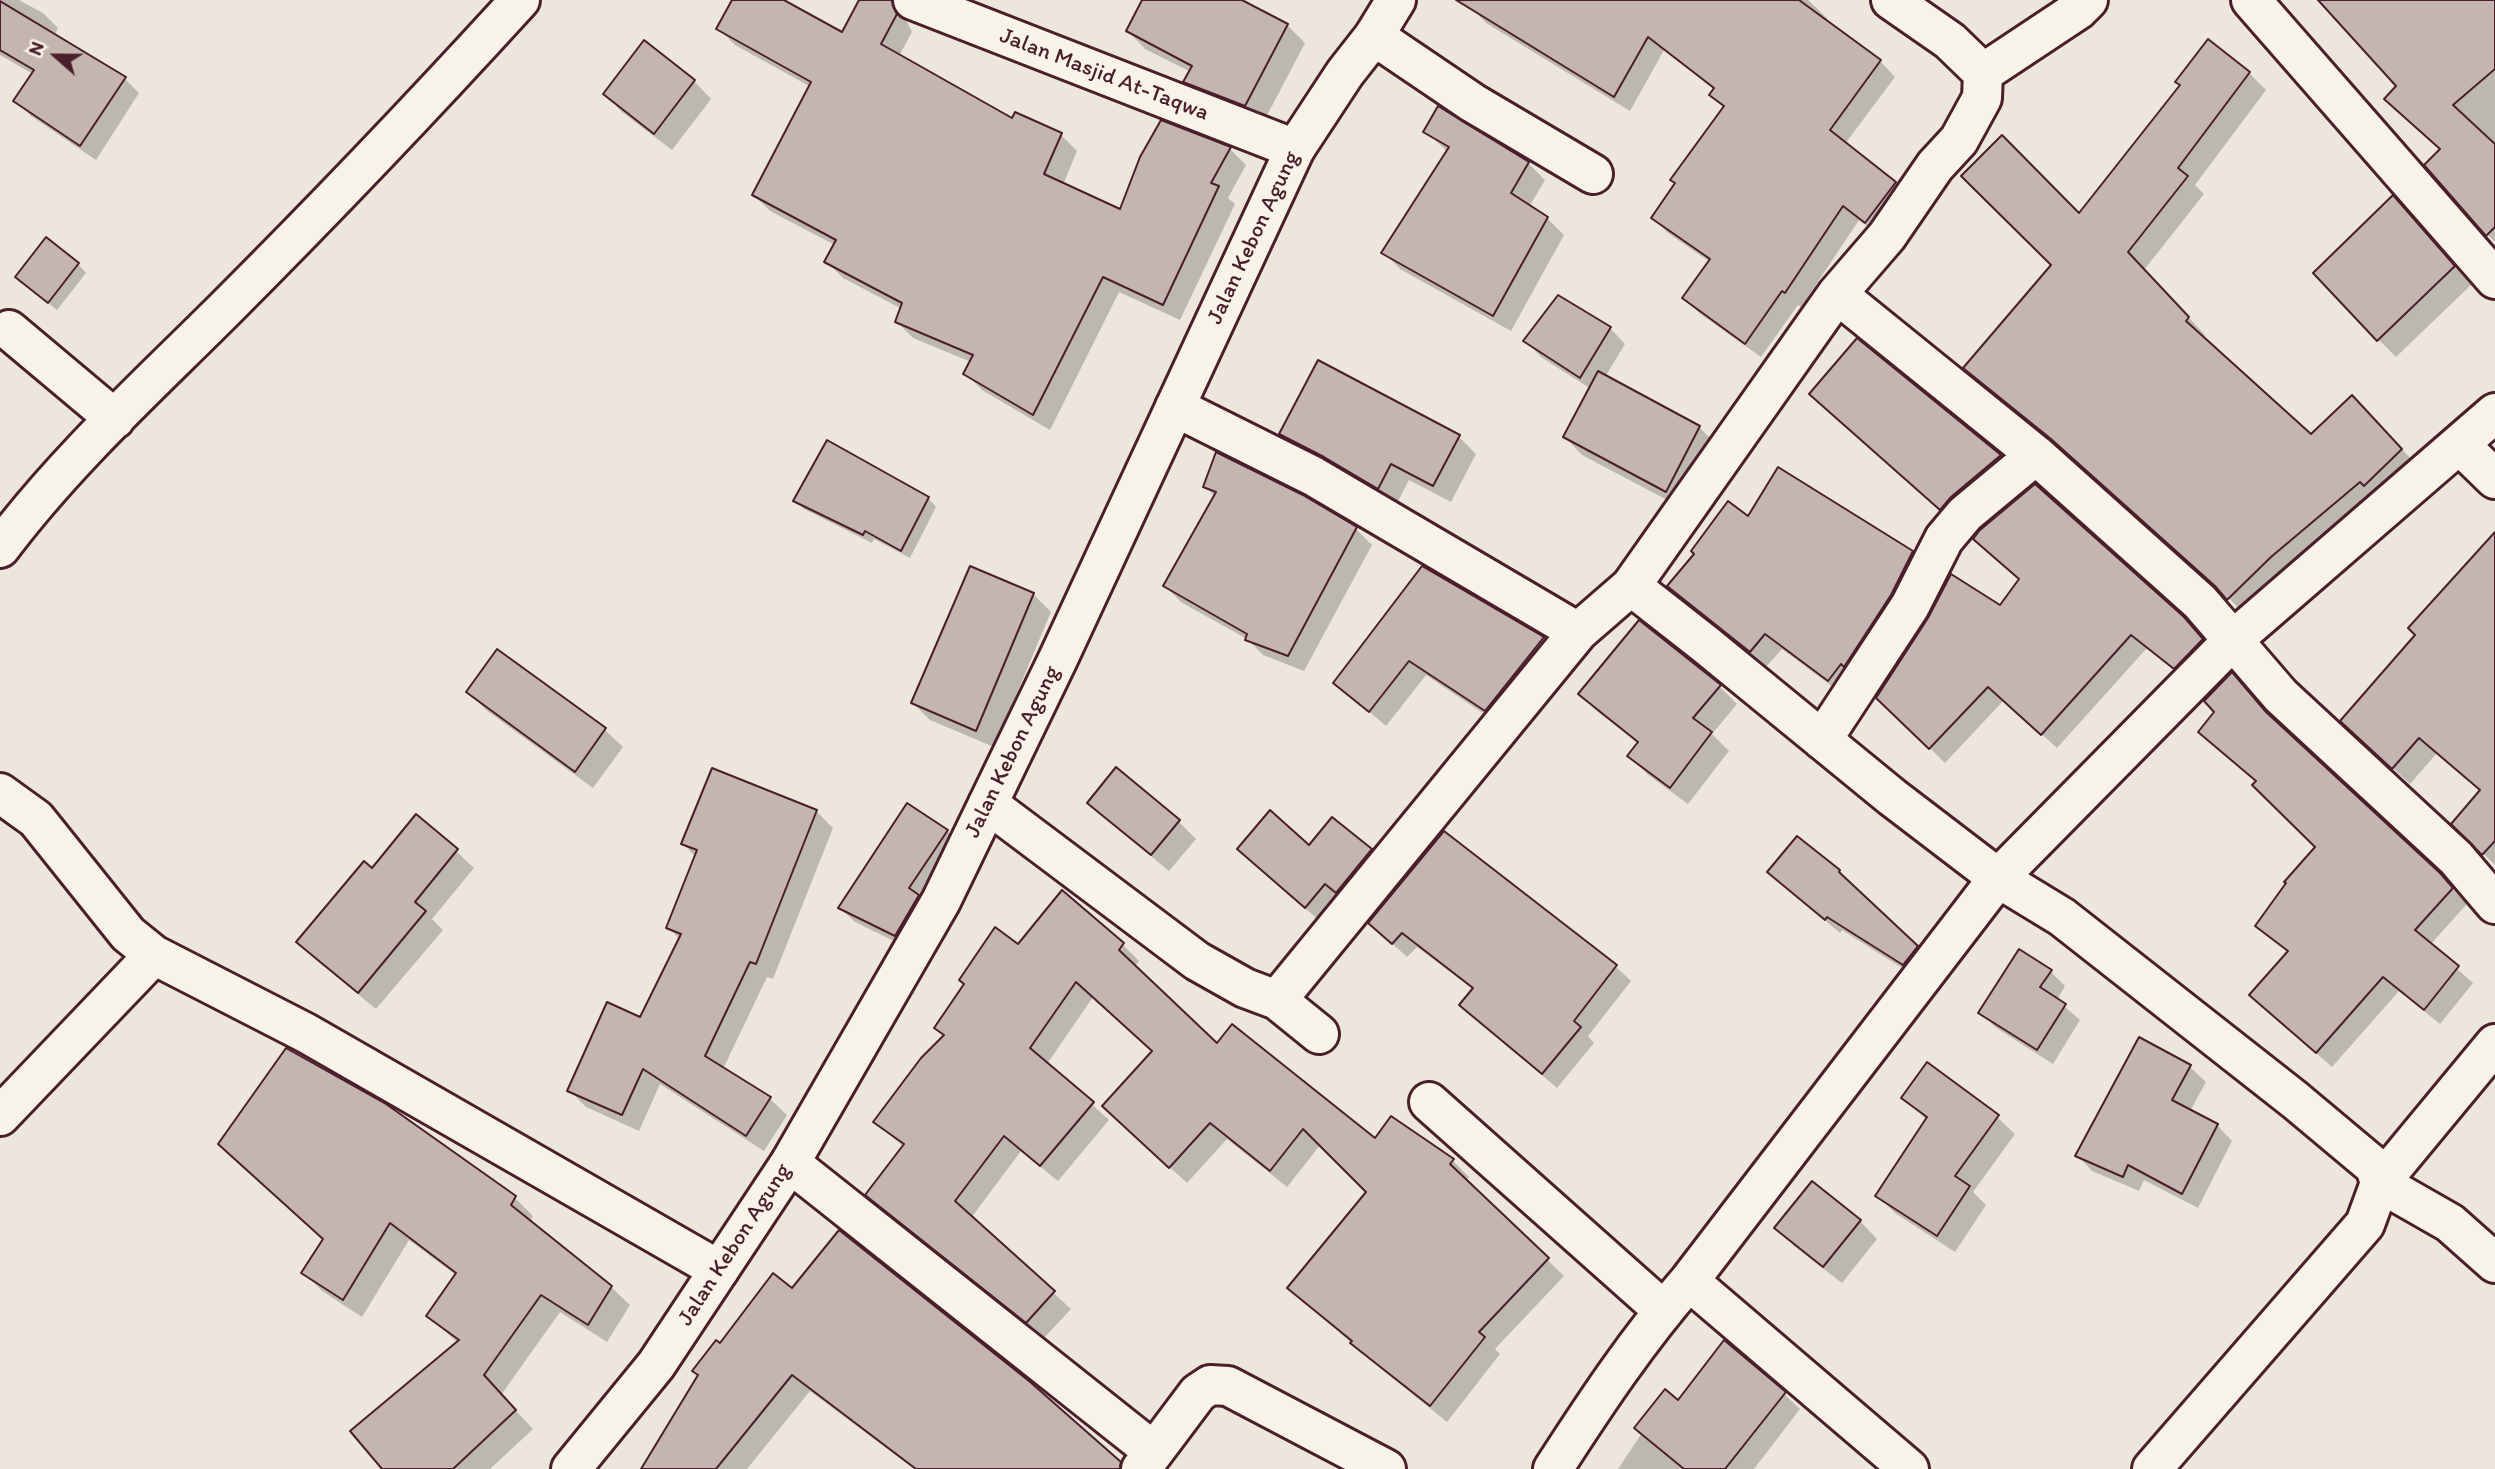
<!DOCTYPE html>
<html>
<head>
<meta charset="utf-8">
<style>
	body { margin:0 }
	#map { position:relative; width:2495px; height:1469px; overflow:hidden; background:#ece6dd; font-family:Itim,sans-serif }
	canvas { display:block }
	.north { position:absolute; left:21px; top:21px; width:70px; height:70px; -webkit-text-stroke:5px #f7f3e8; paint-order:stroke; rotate:291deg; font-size:19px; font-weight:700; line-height:28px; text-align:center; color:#4a1f2b }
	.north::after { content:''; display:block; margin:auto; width:24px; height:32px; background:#4a1f2b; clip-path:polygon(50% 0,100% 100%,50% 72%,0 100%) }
</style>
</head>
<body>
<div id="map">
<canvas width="2495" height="1469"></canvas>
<div class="north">N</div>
</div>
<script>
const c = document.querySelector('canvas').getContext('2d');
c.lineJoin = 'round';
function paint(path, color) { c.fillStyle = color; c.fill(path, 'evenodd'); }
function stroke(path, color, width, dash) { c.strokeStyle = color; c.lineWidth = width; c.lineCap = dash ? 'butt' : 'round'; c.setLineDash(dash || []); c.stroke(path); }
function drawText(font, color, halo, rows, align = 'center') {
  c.font = font + ' Itim,sans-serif'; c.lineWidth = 6; c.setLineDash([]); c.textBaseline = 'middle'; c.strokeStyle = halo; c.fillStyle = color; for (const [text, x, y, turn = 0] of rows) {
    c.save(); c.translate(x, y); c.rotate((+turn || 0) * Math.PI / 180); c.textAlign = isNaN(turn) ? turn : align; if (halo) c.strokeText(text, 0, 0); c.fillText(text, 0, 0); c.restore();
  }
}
const shadow = new Path2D(`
	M0,0H19L43,13L58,28L54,36L124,78L139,93L96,160L31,116L16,101L33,74L0,55Z
	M734,0H781L842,34L861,0H882L890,5L907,22L912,32L899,56L1013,121L1061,135L1077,151L1063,185L1121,211L1230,149L1246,165L1228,198L1235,204L1180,320L1119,292L1050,430L982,390L965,373L971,362L913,338L897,322L902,309L843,278L827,262L835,245L770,211L754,195L811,87L735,45L718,28Z
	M1144,0H1239L1287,25L1305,43L1263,123L1203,99L1185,82L1191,72L1145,49L1128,31Z
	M1476,0H1808L1827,18L1825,21L1880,61L1895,77L1845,144L1895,183L1910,198L1881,237L1859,220L1801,307L1798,305L1761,357L1699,313L1684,298L1710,262L1668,233L1653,218L1724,108L1711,95L1715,90L1664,50L1630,111L1486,23L1471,7Z
	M2320,0H2468L2495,4V242L2487,234L2441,150L2398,86Z
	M2208,42L2249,73L2266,90L2195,185L2204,194L2144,270L2205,335L2202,338L2311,436L2368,414L2418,466L2245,615L2224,593L2070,455L1982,384L1965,367L2053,265L2079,216L2181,86Z
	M694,81L711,99L672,150L622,112L605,94Z
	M1439,108L1528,163L1545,180L1529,207L1547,218L1564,235L1511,331L1400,269L1384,252L1448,152L1425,131Z
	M2410,215L2471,285L2396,357L2378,339Z
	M78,264L86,273L57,310L26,285Z
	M1610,328L1625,344L1605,377L1699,427L1717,445L1684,509L1582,455L1565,437L1591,389L1541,357L1526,341Z
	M1857,341L2000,457L2018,474L1959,526L1828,411Z
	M1281,434L1459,437L1476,454L1451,502L1409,480L1396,505L1298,452Z
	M1205,486L1356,529L1372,545L1304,671L1263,655L1247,639L1181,602L1165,586L1215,497Z
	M928,498L936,507L910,558L874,539L872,543L804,509L795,500Z
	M1749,519L1912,552L1928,568L1845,696L1782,649L1766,667L1685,602L1669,586Z
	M2489,538L2495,542V865L2453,824L2481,791L2437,753L2410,784L2359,737L2417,635L2410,628Z
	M1422,568L1543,639L1559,655L1502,726L1426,675L1386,726L1336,683Z
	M2021,580L2199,635L2217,655L2190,683L2147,648L2057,748L2004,700L1945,763L1878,697L2001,607Z
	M1033,594L1051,612L994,747L930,720L913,703Z
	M1639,622L1720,687L1737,704L1712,734L1729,751L1688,804L1647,774L1630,756L1639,744L1598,712L1580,694Z
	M498,651L605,730L623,747L593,788L486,710L468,692Z
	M2276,724L2439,874L2467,904L2430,945L2473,983L2440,1024L2399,991L2332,1067L2267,1010L2288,953L2258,926L2317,847L2257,782L2200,732Z
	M1089,802L1178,821L1196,839L1169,871L1107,820Z
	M816,811L833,828L773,979L767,977L723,1069L770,1099L787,1115L764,1151L660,1084L639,1131L586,1107L569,1090L641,1020L680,940L668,927L696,857L683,844Z
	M1332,820L1371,850L1388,868L1323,924L1239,849L1310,848Z
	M947,831L961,846L910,949L855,922L840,908Z
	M1444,833L1616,967L1631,981L1588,1036L1594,1043L1557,1088L1476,1019L1474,990L1417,947L1407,957L1385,937Z
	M456,851L474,868L432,919L443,930L376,1009L316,960L299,942L372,870Z
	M1784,886L1852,887L1931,961L1918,978L1842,930L1840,933Z
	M1123,945L1139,961L1134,967L1217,1045L1376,1141L1452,1160L1469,1177L1466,1181L1564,1276L1495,1349L1500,1354L1447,1422L1369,1359L1290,1288L1369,1192L1321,1144L1287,1187L1227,1139L1187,1183L1121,1122L1153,1052L1093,997L1047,1064L1109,1120L1058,1181L1021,1151L971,1218L1071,1309L1044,1338L884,1211L867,1195L904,1147L875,1122L945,1036L936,1027L1018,946Z
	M2050,971L2065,986L2057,1000L2080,1020L2053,1064L1995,1027L1980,1012Z
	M2190,1067L2206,1082L2190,1111L2217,1125L2232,1141L2198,1208L2144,1180L2139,1191L2092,1171L2077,1155Z
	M1903,1098L1997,1117L2015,1134L1973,1192L1986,1205L1955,1252L1895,1213L1878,1196L1927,1120Z
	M385,1106L515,1198L533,1216L530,1222L611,1287L630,1305L607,1342L560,1312L501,1395L533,1429L490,1469H382L458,1343L428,1316L456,1275L409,1240L362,1317L322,1291L304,1273L325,1240Z
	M1860,1221L1877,1239L1842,1283L1794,1246L1777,1228Z
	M792,1291L1110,1454L1124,1469H914L810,1391L747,1469H643L720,1345Z
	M1784,1394L1800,1409L1754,1469H1618L1642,1433L1678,1403Z`);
const building = new Path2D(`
	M732,0H784L842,32L859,0H892L897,14L881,44L1012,118L1015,112L1062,133L1044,174L1120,209L1140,157L1161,120L1231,147L1211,183L1219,186L1163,305L1103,277L1033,415L963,374L973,355L895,322L902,303L824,262L836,240L752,195L811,82L716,29Z
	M1142,0H1242L1288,24L1245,106L1183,82L1192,66L1126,31Z
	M1456,0H1799L1881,60L1830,130L1896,182L1865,223L1843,206L1785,293L1782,291L1745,344L1682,298L1710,259L1651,218L1675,183L1670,180L1724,106L1709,95L1714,88L1648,37L1614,97Z
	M2318,0H2495V69L2453,105L2495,144V227L2486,236L2424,165L2440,149L2384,99L2396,86Z
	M0,1L126,77L80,146L13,101L34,70L0,50Z
	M2208,39L2250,72L2178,168L2188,176L2128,252L2189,317L2186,321L2311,434L2352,395L2402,449L2364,486L2360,482L2271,557L2227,600L2215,586L2051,439L1963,368L2051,265L1961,176L2002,135L2079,213L2180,85L2175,82Z
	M644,40L695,80L654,134L603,94Z
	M1438,106L1529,162L1511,193L1548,217L1493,316L1381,253L1449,147L1423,132Z
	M2393,195L2455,266L2377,341L2313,273Z
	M46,237L79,263L48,303L15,277Z
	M1558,295L1611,327L1580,378L1523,341Z
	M1857,338L2001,455L1951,497L1940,510L1809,394Z
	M1318,360L1460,435L1433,486L1391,464L1378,489L1324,457L1279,434Z
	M1598,371L1700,426L1666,492L1563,437Z
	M827,440L929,497L901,551L865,531L863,535L793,501Z
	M1216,452L1303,495L1357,527L1288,656L1245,640L1247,634L1163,586L1216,492L1203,487Z
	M1778,467L1913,551L1891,595L1844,667L1841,664L1828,681L1765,634L1750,652L1667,586L1694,554L1691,551L1728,501L1748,516Z
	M2035,484L2184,617L2203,639L2174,669L2131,635L2041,735L1988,687L1929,749L1876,698L1928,618L1951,574L2000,605L2019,579L1973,539L1980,530Z
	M2495,532V841L2482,855L2451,824L2480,790L2419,738L2392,769L2340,721L2415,635L2408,628Z
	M970,566L1034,593L976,731L911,703Z
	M1422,566L1544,637L1485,711L1409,661L1369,712L1333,683Z
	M1639,620L1721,685L1693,718L1712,732L1670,788L1627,756L1638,742L1578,694Z
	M497,649L606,728L575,772L466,692Z
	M2232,672L2266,712L2440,873L2453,888L2415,930L2459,966L2424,1010L2383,977L2316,1053L2249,995L2288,951L2255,926L2286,883L2284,882L2315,847L2252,785L2256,781L2198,732L2214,712L2204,701Z
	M1116,767L1180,820L1151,855L1087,803Z
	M712,768L817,810L756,964L750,962L705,1056L771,1097L746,1136L643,1069L622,1115L567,1091L607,1002L640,1017L681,934L666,928L697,850L681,844Z
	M907,803L948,830L909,888L919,895L895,936L838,908Z
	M1270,810L1309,845L1332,817L1372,849L1336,893L1325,884L1305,908L1237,849Z
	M416,814L458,849L415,902L426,911L358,993L296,942L364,861L372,868Z
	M1444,831L1617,965L1574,1021L1581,1027L1542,1074L1459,1005L1473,988L1402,933L1392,944L1368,923Z
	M1797,836L1840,870L1839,872L1918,946L1903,965L1827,917L1825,920L1767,872Z
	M1062,890L1124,943L1119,950L1217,1043L1232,1024L1375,1138L1391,1116L1454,1159L1450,1164L1549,1258L1479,1332L1485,1337L1430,1406L1350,1343L1352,1341L1287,1288L1366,1192L1303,1129L1270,1171L1210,1123L1169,1168L1102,1106L1152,1051L1076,982L1030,1048L1094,1102L1040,1166L1004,1136L955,1201L1055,1291L1026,1323L865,1195L904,1144L873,1122L921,1058L944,1035L934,1028L964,984L959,980L995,927L1018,944Z
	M2019,949L2052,970L2040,987L2066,1004L2037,1050L1978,1013Z
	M2139,1037L2191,1065L2172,1100L2218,1124L2182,1194L2128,1165L2123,1177L2075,1156Z
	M286,1048L386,1104L516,1196L511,1205L612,1286L588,1325L541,1295L484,1375L516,1410L453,1469H382L350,1431L459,1340L426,1316L456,1273L390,1223L343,1300L301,1273L323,1239L218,1144Z
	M1927,1062L1999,1115L1955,1176L1970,1186L1937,1236L1875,1196L1927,1117L1901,1098Z
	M1812,1181L1861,1220L1823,1267L1774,1228Z
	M839,1230L1029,1381L1121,1462L1120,1469H916L792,1375L716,1469H641L698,1375L692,1371L716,1340L720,1343L773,1273L792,1288Z
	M1724,1340L1786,1392L1725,1469H1684L1634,1428L1665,1389L1678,1400Z`);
const street = new Path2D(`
	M913,0L1295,149
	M2251,0L2495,279
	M1374,36L1473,103L1593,174
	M1983,73L2078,10L2088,0
	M1837,294L2036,455L2200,602L2281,696L2456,858L2495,904
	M9,330L115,419
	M1175,407L1313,476L1578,632L1631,586L1705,644L1892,797L1998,878L2062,917L2295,1100L2375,1167L2380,1183L2365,1224L2152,1469
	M2460,445L2495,479
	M0,548C67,459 150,384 228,306C328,206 425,104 520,0
	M1631,586L1837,294L1887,236L1935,166L1959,140L1982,98L1983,73L1950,41L1891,0
	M1822,740L1910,606L1944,539L1965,514L2036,455
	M0,793L36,819L128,934L154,955L306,1033L719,1270
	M988,804L1197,961L1245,988L1277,1000L1319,1034
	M1277,1000L1578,632
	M2495,1044L2380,1183L2450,1223L2495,1263
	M1429,1102L1664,1311
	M0,1116L154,955
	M790,1163L1153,1451
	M1689,1281L1909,1469
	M1141,1469L1198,1393L1210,1385L1228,1386L1386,1469
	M1553,1469C1595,1404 1638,1339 1689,1281L1998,878L2233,640L2495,413`);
const primary = new Path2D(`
	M571,1469L656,1365L790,1163L941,901L1058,659L1295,149L1345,73L1374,36L1396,0`);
const streetNames = [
	["Jalan Masjid At-Taqwa",1104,75,21],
	["Jalan Kebon Agung",1254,238,-65],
	["Jalan Kebon Agung",1013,752,-64],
	["Jalan Kebon Agung",735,1245,-57]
];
paint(shadow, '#0003');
paint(building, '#c4b5b0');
stroke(building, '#4a1f2b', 2);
stroke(street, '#4a1f2b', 44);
stroke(primary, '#4a1f2b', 44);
stroke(street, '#f7f3e8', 38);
stroke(primary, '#f7f3e8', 38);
drawText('23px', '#4a1f2b', '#f7f3e8', streetNames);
</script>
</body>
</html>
